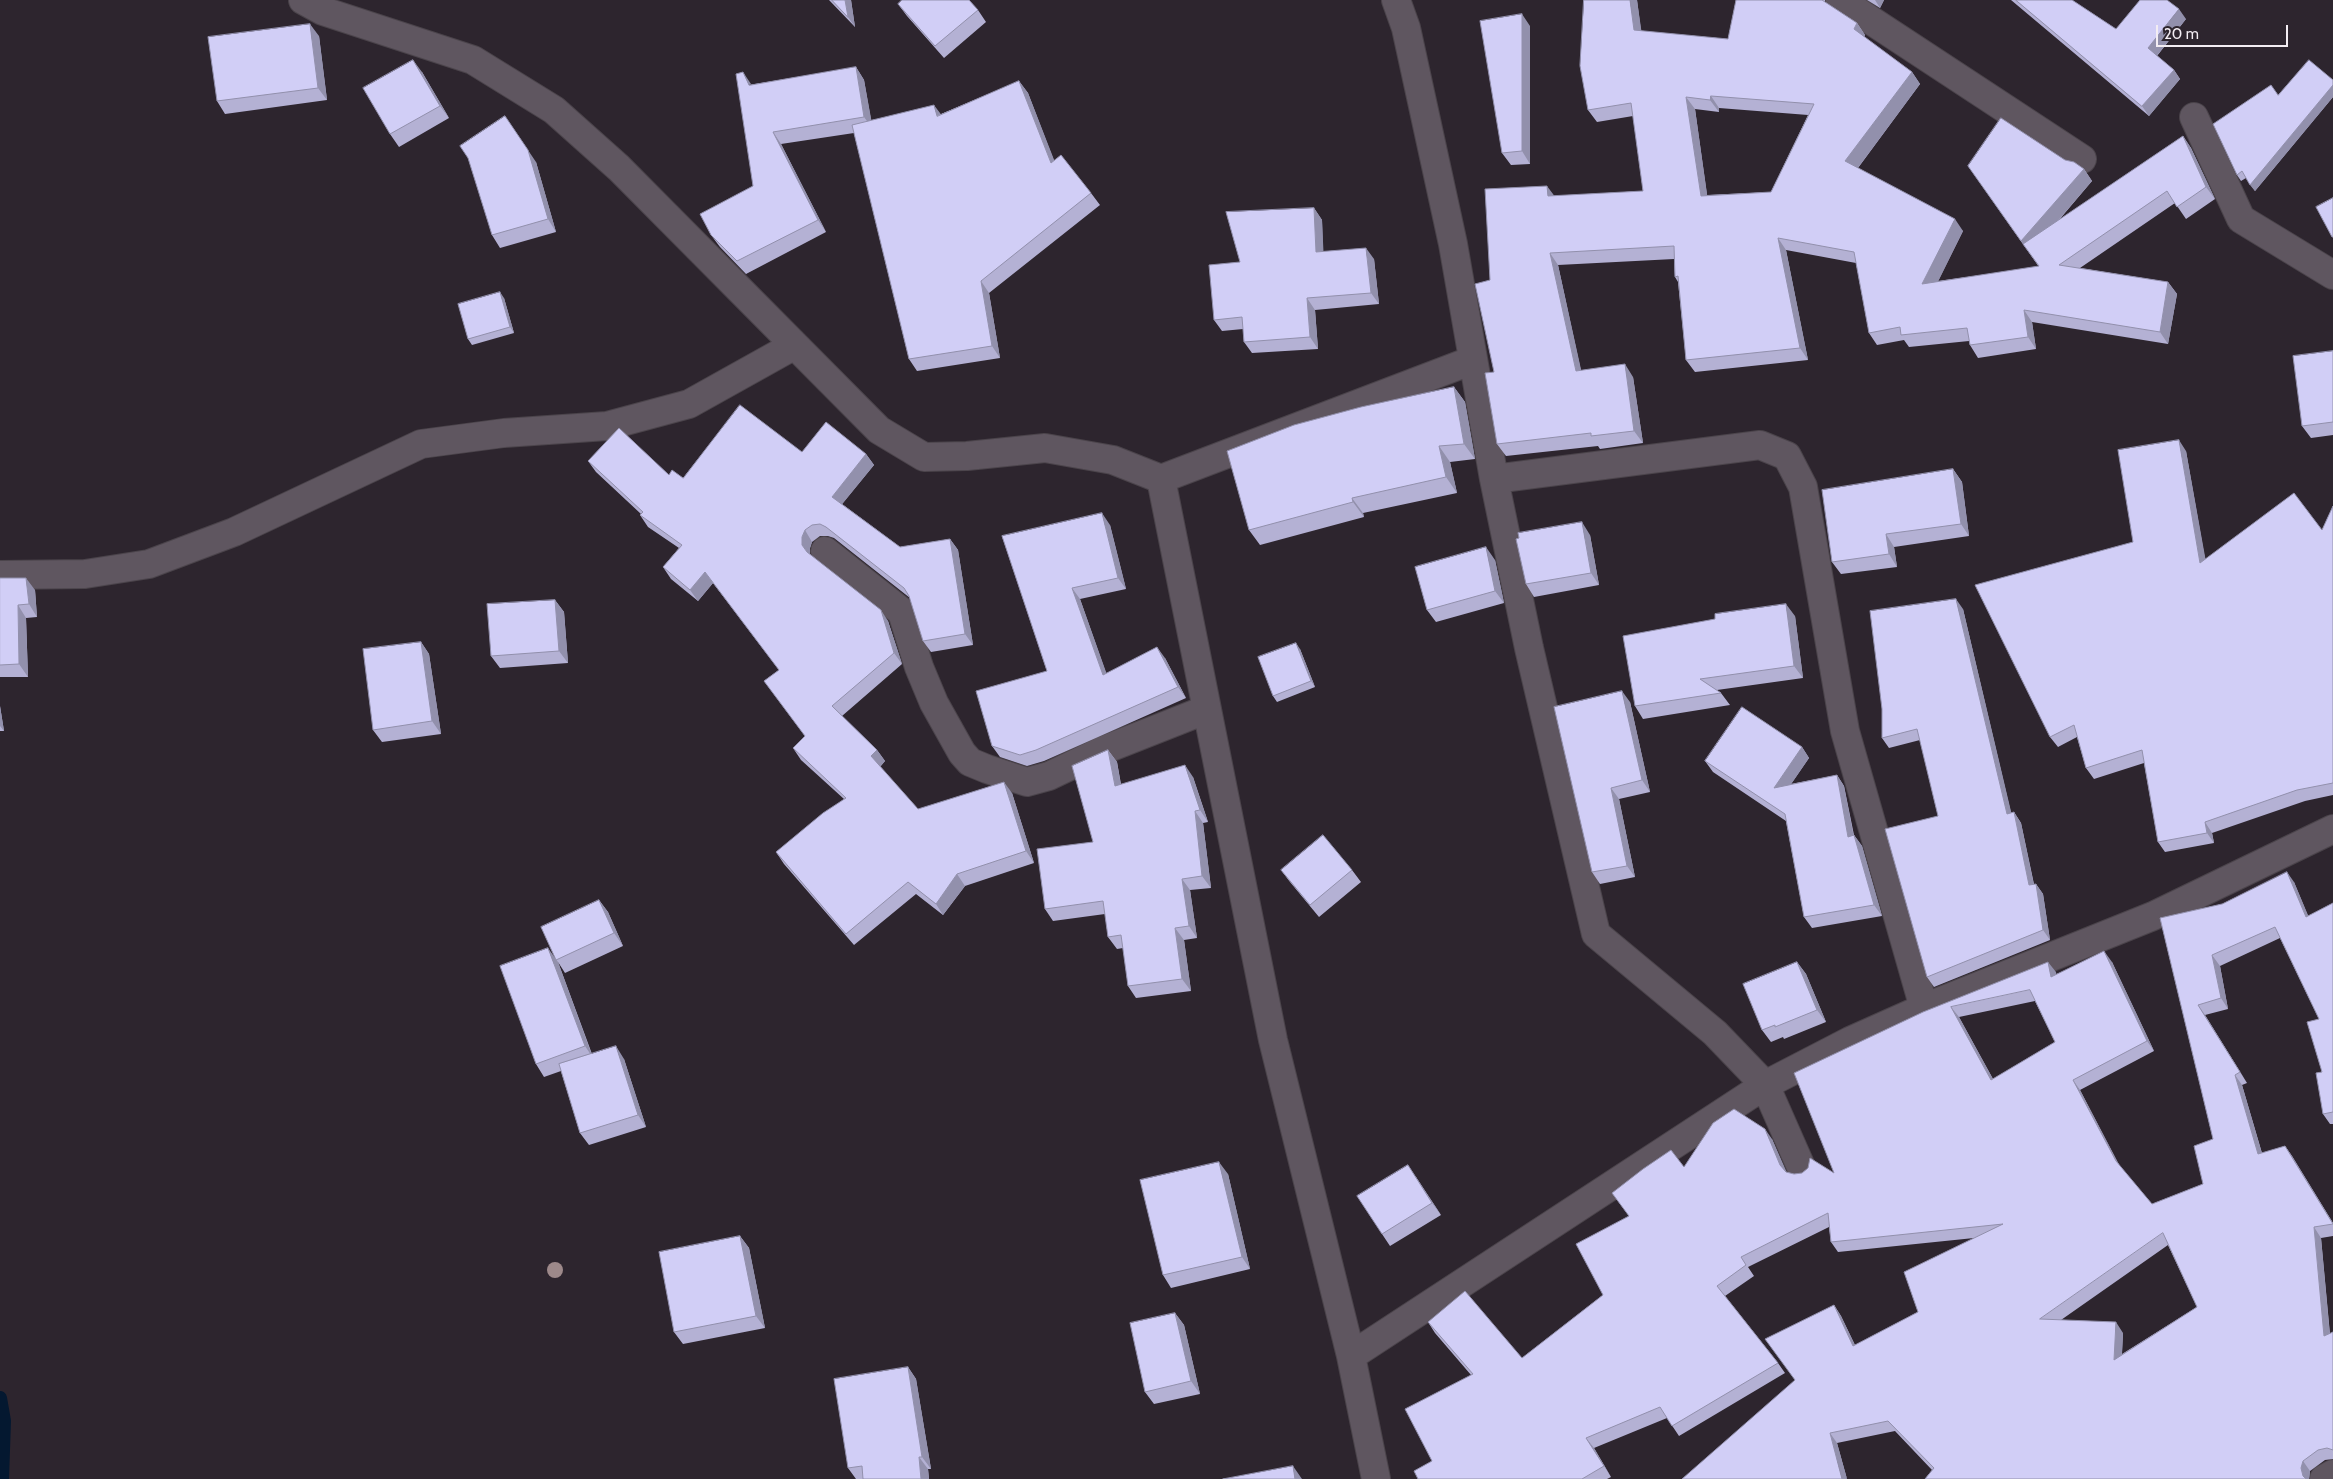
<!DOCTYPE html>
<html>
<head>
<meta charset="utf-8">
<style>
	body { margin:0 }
	#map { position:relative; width:2333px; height:1479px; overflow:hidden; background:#2d252e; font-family:Cabin,sans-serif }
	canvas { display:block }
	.scale { position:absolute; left:2156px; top:25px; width:132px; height:22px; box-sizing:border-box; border:2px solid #f3edf3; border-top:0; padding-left:6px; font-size:15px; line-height:18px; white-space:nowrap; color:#f3edf3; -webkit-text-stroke:4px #2d252e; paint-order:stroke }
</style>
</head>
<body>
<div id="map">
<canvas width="2333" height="1479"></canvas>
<div class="scale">20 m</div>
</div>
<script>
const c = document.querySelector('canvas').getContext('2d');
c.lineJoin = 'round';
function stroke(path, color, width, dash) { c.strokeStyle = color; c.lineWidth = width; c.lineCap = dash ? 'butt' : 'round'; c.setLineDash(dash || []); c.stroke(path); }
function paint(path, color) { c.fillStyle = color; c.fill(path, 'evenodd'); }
const stream = new Path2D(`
	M0,1398L4,1421L2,1479`);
const minor = new Path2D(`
	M303,0L323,11L473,60L554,110L619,168L879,430L924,457L967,456L1045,448L1113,460L1161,479L1273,1040L1351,1356L1376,1479
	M1396,0L1406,28L1453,244L1494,479L1529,648L1596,934L1715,1033L1765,1085L1802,1169
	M1840,0L2082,159
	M2194,117L2241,219L2333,275
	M1161,479L1473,360
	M1494,479L1760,445L1787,456L1803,487L1845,731L1924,1008
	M825,551L902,612L919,667L934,703L962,753L970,762L987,769L1027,782L1049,776L1101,751L1205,710
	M0,575L85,574L149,564L234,532L421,444L504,433L607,426L689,404L793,346
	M1351,1356L1765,1085L1850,1041L1924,1008L2153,916L2333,829
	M2324,1479L2333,1474`);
const trees = [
	[555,1270]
];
const wall = new Path2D(`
	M829,0H851L855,27Z
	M1637,0L1641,31L1728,39L1736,0H1825V2L1857,23L1865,35L1864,37L1912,72L1920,84L1858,168L1963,231L1938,281L2039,267L1968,166L2065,160L2084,169L2092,181L2059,220L2183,136L2191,148L2215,199L2186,219L2175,203L2080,268L2168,282L2177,294L2168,344L2032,322L2036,349L1978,358L1970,345L1969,341L1909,347L1904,340L1877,345L1869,333L1856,263L1786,250L1808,360L1695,372L1686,360L1678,282L1675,277L1674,259L1558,265L1581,371L1633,377L1643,443L1600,449L1598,446L1506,456L1497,444L1490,280L1554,196L1643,191L1633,116L1597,122L1588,110ZM1719,108L1808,115L1771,192L1707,195L1695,109L1719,112Z
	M1867,0H1884L1880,8Z
	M2011,0H2072L2116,29L2186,19L2157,56L2174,70L2180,79L2149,116Z
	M898,4L978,10L986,22L944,58L907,16Z
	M1530,26V164L1511,165L1502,153Z
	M319,36L327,100L225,114L217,101Z
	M856,67L864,80L871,120L941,114L1019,81L1028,93L1054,161L1091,193L1100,205L989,293L1000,358L917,371L909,359L854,133L781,144L826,232L746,274L720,247L711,235L753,186L751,85Z
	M422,72L449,118L399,147L390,134Z
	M2333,80V97L2255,191L2246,178L2241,181L2237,175L2278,95Z
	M536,162L556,232L500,248L492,235Z
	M1314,208L1322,220L1323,251L1374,259L1379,304L1315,310L1318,349L1252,353L1244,342L1243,329L1222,331L1214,320L1240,262Z
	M504,298L514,333L472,345L468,339Z
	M2333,351V435L2311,438L2302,426Z
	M1454,387L1465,402L1475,459L1450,462L1457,493L1363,513L1364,517L1260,545L1249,530Z
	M2186,451L2205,559L2322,530L2333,506V795L2305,801L2212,833L2214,843L2165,852L2158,842L2144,763L2094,779L2086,768L2077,737L2058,747L2050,737L2133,542Z
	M802,452L866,454L874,465L842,504L900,547L950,539L958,550L973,645L931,652L923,641L910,598L834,538L828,536H820L812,542L810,548V554L888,621L902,664L842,716L877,750L885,761L880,767L918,809L1012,793L1034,863L965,886L943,915L916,894L854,945L784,864L776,852L844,799L801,760L793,748L805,736L764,681L779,670L713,583L698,601L671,579L663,567L679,548L648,527L640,515L641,514L596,472L588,461L683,478Z
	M1953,469L1962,482L1969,536L1894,547L1897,567L1841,574L1832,562Z
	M1110,525L1126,589L1080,599L1106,673L1165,658L1186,698L1044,761L1027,766L1000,757L992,746L1047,671L1002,536Z
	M1590,535L1599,585L1534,597L1526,584Z
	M1495,560L1504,603L1436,622L1427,610Z
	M0,578L35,590L37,617L26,618L28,677H0Z
	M555,600L564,612L568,663L500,668L491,656Z
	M1963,609L2011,813L2014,812L2021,823L2034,884H2036L2043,894L2050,940L1934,987L1927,977L1938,816L1920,740L1889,748L1882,738Z
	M1795,616L1803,678L1717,690L1721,693L1730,705L1643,719L1635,706L1715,619Z
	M421,642L429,654L441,734L382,742L373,730Z
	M1300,649L1315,687L1277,702L1273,696Z
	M1630,702L1650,792L1619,799L1635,877L1600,884L1592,872Z
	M0,706L4,731H0Z
	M1802,747L1809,758L1791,784L1837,775L1844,786L1854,835L1862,846L1882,916L1812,928L1804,917L1786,821L1713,772L1705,761Z
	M1108,750L1117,762L1121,784L1193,777L1208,822L1203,823L1211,888L1190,890L1197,938L1184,940L1191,991L1136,998L1128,986L1123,948L1117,949L1108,937L1105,914L1053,921L1045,909L1093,842Z
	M1281,870H1352L1361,882L1319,917L1290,882Z
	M2294,882L2308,916L2333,903V1124H2330L2323,1114L2319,1019L2280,938L2220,966L2228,1009L2205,1015L2247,1083L2242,1085L2262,1153L2285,1146L2292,1156L2333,1223V1236L2321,1238L2330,1334L2333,1332V1459L2325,1460L2310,1471L2309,1479H1925L1932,1470L1895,1431L1837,1443L1847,1479L1795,1380L1834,1305L1841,1316L1855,1345L1918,1312L1974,1238L1838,1252L1831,1242L1829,1227L1748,1267L1754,1276L1725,1296L1778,1363L1785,1373L1679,1436L1667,1418L1594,1448L1611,1477L1607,1479H1418L1432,1461L1471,1375L1435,1333L1428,1322L1522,1358L1603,1295L1629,1216L1612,1193L1684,1167L1772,1139L1786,1172L1794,1174L1834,1173L1923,1012L2056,972V974L2112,962L2154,1051L2080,1090L2120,1167L2152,1204L2203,1184L2213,1139L2160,918L2222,904ZM2035,1001L2055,1042L1993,1079L1959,1017ZM2168,1245L2197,1307L2122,1354L2123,1333L2061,1320Z
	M599,900L608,912L623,946L565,973L558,962L592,1054L624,1059L646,1127L589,1145L580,1133L561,1071L544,1077L536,1064L555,958Z
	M1797,962L1806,974L1826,1022L1784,1039L1783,1037L1771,1042L1762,1030Z
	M1228,1174L1250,1269L1171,1288L1163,1275Z
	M1416,1177L1441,1215L1390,1246L1382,1234Z
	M740,1236L749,1248L765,1328L683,1344L674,1332Z
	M1175,1313L1184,1325L1200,1394L1154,1404L1145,1392Z
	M908,1367L916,1379L931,1469H928L929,1479H856L848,1468Z`);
const shadedWall = new Path2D(`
	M845,0H851L855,27L848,17Z
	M1630,0H1637L1643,42L1634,30Z
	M1875,0H1884L1880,8Z
	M2179,9L2186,19L2155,58L2148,48Z
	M1522,14L1530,26V164L1522,151Z
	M1857,23L1865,35L1862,42L1854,29Z
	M310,24L319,36L327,100L318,88Z
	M413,60L422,72L449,118L440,106Z
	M856,67L864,80L873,129L864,117Z
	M2174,70L2180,79L2149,116L2142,106Z
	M743,72L751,84L749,85Z
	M1912,72L1920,84L1854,173L1845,161Z
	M1019,81L1028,93L1060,175L1051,163Z
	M2333,85V97L2255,191L2250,185Z
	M1711,96L1719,108V112L1710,100Z
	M1686,97L1695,109L1709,208L1701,196Z
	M934,105L943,117L937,116Z
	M505,116L536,162L556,232L548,219Z
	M773,132L781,144L826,232L818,220Z
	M2183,136L2191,148L2215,199L2206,187Z
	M2084,169L2092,181L2030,253L2021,241Z
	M1547,186L1556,198L1548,196Z
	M1314,208L1322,220L1324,263L1316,252Z
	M1955,219L1963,231L1931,296L1922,284Z
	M1778,238L1786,250L1808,360L1800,348Z
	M1366,248L1374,259L1379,304L1371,293Z
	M1550,253L1558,265L1584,383L1576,371Z
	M981,281L989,293L1000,358L992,346Z
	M2168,282L2177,294L2168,344L2160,332Z
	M500,292L504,298L514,333L510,327Z
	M1307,298L1315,310L1318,349L1310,337Z
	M2024,310L2032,322L2036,349L2028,337Z
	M1625,364L1633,377L1643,443L1634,431Z
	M1454,387L1465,402L1475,459L1464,444Z
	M2179,440L2186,451L2208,573L2200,563Z
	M1439,446L1450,462L1457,493L1446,477Z
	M866,454L874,465L839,508L832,497Z
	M1953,469L1962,482L1969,536L1961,524Z
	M1352,498L1363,513L1364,517L1353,502Z
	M1102,513L1110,525L1126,589L1118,578Z
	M1582,522L1590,535L1599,585L1591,573Z
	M805,530L812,542L810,548V556L802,545V537Z
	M1886,534L1894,547L1897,567L1889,554Z
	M950,539L958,550L973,645L965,634Z
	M1486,547L1495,560L1504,603L1495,591Z
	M705,572L713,583L698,601L690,590Z
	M26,578L35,590L37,617L29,604Z
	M1072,588L1080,599L1111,686L1103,675Z
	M1956,599L1963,609L2014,824L2007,814Z
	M555,600L564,612L568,663L559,651Z
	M1786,604L1795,616L1803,678L1794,666Z
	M18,605L26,618L28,677L19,664Z
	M881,610L888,621L902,664L894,653Z
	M421,642L429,654L441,734L432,721Z
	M1296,643L1300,649L1315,687L1311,681Z
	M1157,647L1165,658L1186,698L1178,687Z
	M1622,691L1630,702L1650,792L1642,780Z
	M0,706L4,731L0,726Z
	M1802,747L1809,758L1781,799L1774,788Z
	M877,750L885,761L879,768L871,756Z
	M1108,750L1117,762L1123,798L1115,786Z
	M1185,765L1193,777L1208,822L1200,810Z
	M1837,775L1844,786L1856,848L1848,837Z
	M1004,782L1012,793L1034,863L1026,851Z
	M1611,788L1619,799L1635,877L1627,866Z
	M1195,811L1203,823L1211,888L1202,876Z
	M2014,812L2021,823L2036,895L2029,885Z
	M2205,822L2212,833L2214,843L2207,833Z
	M1854,835L1862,846L1882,916L1874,905Z
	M2287,872L2294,882L2313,927L2306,917Z
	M957,874L965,886L943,915L936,904Z
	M1182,879L1190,890L1197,938L1189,926Z
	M2036,884L2043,894L2050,940L2043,930Z
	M599,900L608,912L623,946L614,933Z
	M1175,928L1184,940L1191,991L1182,979Z
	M548,948L558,962L593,1058L585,1046Z
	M2104,951L2112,962L2154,1051L2147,1041Z
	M2212,955L2220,966L2228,1009L2221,998Z
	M1797,962L1806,974L1826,1022L1817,1010Z
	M2048,962L2056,972L2058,987L2051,977Z
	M2198,1005L2205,1015L2247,1083L2240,1072Z
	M1951,1007L1959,1017L1999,1090L1991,1080Z
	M616,1046L624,1059L646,1127L638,1115Z
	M2235,1075L2242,1085L2265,1164L2258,1154Z
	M2073,1080L2080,1090L2123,1172L2116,1161Z
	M1765,1129L1772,1139L1788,1175L1780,1165Z
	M2285,1146L2292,1156L2333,1223V1224Z
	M1219,1162L1228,1174L1250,1269L1242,1257Z
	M1408,1165L1416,1177L1441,1215L1432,1203Z
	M2314,1227L2321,1238L2331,1347L2324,1336Z
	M740,1236L749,1248L765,1328L756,1316Z
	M1834,1305L1841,1316L1860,1356L1853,1346Z
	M1175,1313L1184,1325L1200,1394L1191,1381Z
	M2116,1322L2123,1333L2121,1370L2114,1360Z
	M908,1367L916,1379L931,1469L922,1457Z
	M1830,1433L1837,1443L1847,1479H1842Z
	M1586,1438L1594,1448L1611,1477L1604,1466Z
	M919,1457L928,1469L929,1479H921Z
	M2303,1461L2310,1471L2309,1479H2305L2303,1476L2301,1468Z
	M1293,1466L1302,1479H1295Z`);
const building = new Path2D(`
	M832,0H845L848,17Z
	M902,0H969L978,10L935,46L898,4Z
	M1584,0H1630L1634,30L1728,39L1736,0H1822L1857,23L1854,29L1912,72L1845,161L1955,219L1922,284L2039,266L2023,244L2183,136L2206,187L2177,207L2167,191L2059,265L2168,282L2160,332L2024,310L2028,337L1970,345L1967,328L1901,335L1900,327L1869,333L1854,252L1778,238L1800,348L1686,360L1678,276L1675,277L1674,246L1550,253L1576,371L1625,364L1634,431L1591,436V433L1497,444L1485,373L1494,372L1475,284L1490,280L1485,189L1547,186L1548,196L1643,191L1631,103L1588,110L1580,66ZM1711,96L1814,104L1771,192L1701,196L1686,97L1710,100Z
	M2016,0H2072L2116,29L2140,0H2167L2179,9L2148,48L2174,70L2142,106Z
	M1522,14V151L1502,153L1480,21Z
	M310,24L318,88L217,101L208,37Z
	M413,60L440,106L390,134L363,88Z
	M2309,60L2333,80V85L2250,185L2242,171L2237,175L2213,124L2271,85L2278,95Z
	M856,67L864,117L773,132L818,220L737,261L711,235L700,214L753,186L736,74L743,72L749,85Z
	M1019,81L1051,163L1061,155L1091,193L981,281L992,346L909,359L852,125L934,105L937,116Z
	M505,116L528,150L548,219L492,235L468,158L460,146Z
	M2001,118L2065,160L2074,162L2084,169L2021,241L1968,166Z
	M2333,198V237H2332L2316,207Z
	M1314,208L1316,252L1366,248L1371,293L1307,298L1310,337L1244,342L1242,317L1214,320L1209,265L1240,262L1226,212Z
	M500,292L510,327L468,339L458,304Z
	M2333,351V422L2302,426L2293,356Z
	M1454,387L1464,444L1439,446L1446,477L1352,498L1353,502L1249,530L1227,451L1294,425L1361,407Z
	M740,405L802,452L826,422L866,454L832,497L900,547L950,539L965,634L923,641L909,596L904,588L826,527L820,524L812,525L805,530L802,537V545L807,552L881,610L894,653L832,706L877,750L871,756L918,809L1004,782L1026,851L957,874L936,904L908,882L846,934L776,852L823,813L846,798L793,748L805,736L764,681L779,670L705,572L690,590L663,567L682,545L640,515L643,512L588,461L619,428L669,475L672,470L683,478Z
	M2179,440L2200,563L2294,493L2322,530L2333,506V783L2297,790L2205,822L2207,833L2158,842L2142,750L2086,768L2074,725L2050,737L1975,585L2133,542L2118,450Z
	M1953,469L1961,524L1886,534L1889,554L1832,562L1822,490Z
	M1102,513L1118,578L1072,588L1103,675L1157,647L1178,687L1036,750L1020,755L992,746L976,691L1047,671L1002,536Z
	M1582,522L1591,573L1526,584L1516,539L1519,538L1518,533Z
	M1486,547L1495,591L1427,610L1415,567Z
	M0,578H26L29,604L18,605L19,664L0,665Z
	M1956,599L2007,814L2014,812L2029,885L2036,884L2043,930L1927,977L1885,829L1938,816L1917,729L1882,738V709L1870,611Z
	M555,600L559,651L491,656L487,604Z
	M1786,604L1794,666L1700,679L1721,693L1635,706L1623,636L1715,619V614Z
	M421,642L432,721L373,730L363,649Z
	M1296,643L1311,681L1273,696L1258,657Z
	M1622,691L1642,780L1611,788L1627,866L1592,872L1554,707Z
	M1742,707L1802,747L1774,788L1837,775L1848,837L1854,835L1874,905L1804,917L1785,814L1705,761Z
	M1108,750L1115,786L1185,765L1200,810L1195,811L1202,876L1182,879L1189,926L1175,928L1182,979L1128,986L1121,935L1108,937L1103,901L1045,909L1037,849L1093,842L1072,766Z
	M1323,835L1352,870L1310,905L1281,870Z
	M2287,872L2306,917L2333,903V1112L2323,1114L2316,1073L2322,1072L2307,1022L2319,1019L2275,927L2212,955L2221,998L2198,1005L2240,1072L2235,1075L2258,1154L2285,1146L2333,1224L2314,1227L2324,1336L2333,1332V1450L2327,1448L2318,1450L2303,1461L2301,1468L2303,1476L2306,1479H1925L1934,1468L1888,1421L1830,1433L1842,1479H1682L1795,1380L1765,1339L1834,1305L1853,1346L1918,1312L1904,1272L2003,1224L1831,1242L1828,1213L1741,1257L1746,1265L1717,1286L1778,1363L1672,1426L1660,1407L1586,1438L1604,1466L1582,1479H1418L1414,1471L1432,1461L1405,1409L1473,1374L1428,1322L1465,1291L1522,1358L1603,1295L1576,1244L1629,1216L1612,1193L1643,1169L1671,1150L1684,1167L1713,1123L1734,1109L1765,1129L1780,1165L1786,1172L1794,1174L1802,1173L1808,1168L1810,1158L1834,1173L1794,1073L1923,1012L2048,962L2051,977L2104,951L2147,1041L2073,1080L2116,1161L2152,1204L2203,1184L2194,1146L2213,1139L2160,918L2222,904ZM2030,990L2055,1042L1991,1080L1951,1007ZM2163,1233L2197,1307L2114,1360L2116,1322L2040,1319Z
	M599,900L614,933L556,960L541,927Z
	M548,948L585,1046L536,1064L500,966Z
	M1797,962L1817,1010L1775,1027V1025L1762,1030L1743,984Z
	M616,1046L638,1115L580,1133L559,1064Z
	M1219,1162L1242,1257L1163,1275L1140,1180Z
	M1408,1165L1432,1203L1382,1234L1357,1196Z
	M740,1236L756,1316L674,1332L659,1252Z
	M1175,1313L1191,1381L1145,1392L1130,1323Z
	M908,1367L922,1457H919L921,1479H863L862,1466L848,1468L834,1379Z
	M1293,1466L1295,1479H1223Z`);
stroke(stream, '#041830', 14);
stroke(minor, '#4b444b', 30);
stroke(minor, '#5f5660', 28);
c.fillStyle = '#9d898a';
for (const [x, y] of trees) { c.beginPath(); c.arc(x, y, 8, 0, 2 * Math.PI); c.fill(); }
paint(wall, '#b4b1d4');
paint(shadedWall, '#9290ac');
paint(building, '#d1cef6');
stroke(building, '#9290ac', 1);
</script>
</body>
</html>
